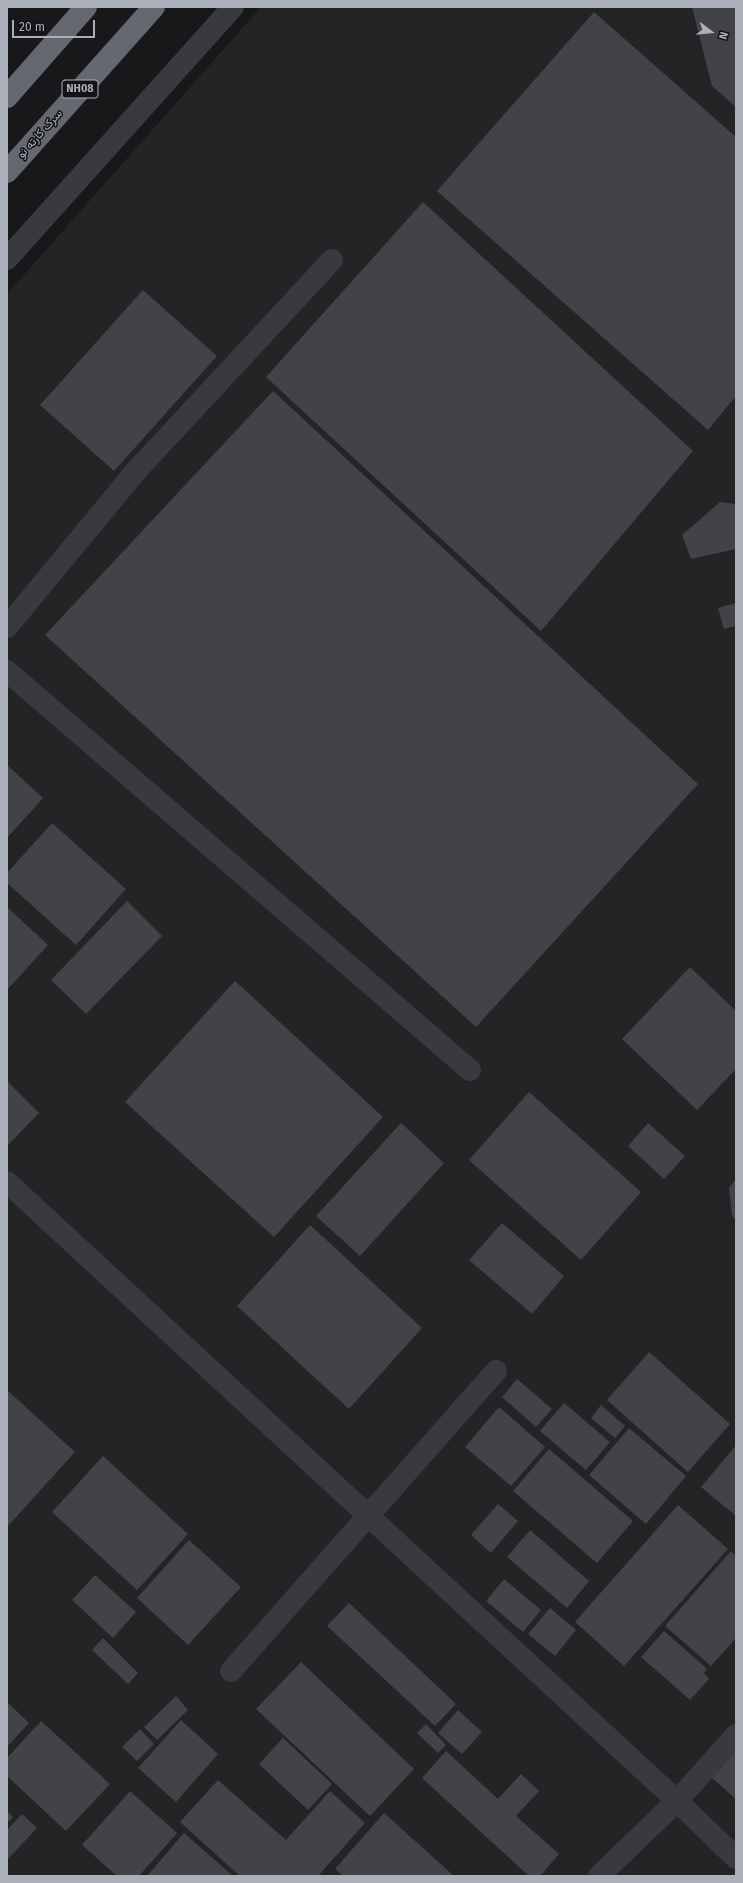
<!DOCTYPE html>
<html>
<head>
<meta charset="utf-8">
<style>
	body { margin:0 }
	#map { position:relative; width:743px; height:1883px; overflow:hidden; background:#18181a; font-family:"Fira Sans",sans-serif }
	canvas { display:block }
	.frame { position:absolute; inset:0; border:8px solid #abafba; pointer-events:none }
	.north { position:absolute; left:691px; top:12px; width:40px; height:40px; -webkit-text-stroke:3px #131315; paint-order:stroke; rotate:106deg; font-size:11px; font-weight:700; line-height:16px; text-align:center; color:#abafba }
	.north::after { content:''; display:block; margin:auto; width:14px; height:18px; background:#abafba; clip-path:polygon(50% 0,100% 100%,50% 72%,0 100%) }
	.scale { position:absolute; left:12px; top:20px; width:83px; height:18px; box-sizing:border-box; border:2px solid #abafba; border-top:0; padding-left:5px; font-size:12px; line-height:14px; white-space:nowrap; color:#abafba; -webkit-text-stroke:3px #131315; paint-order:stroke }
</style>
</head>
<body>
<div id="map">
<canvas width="743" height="1883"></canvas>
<div class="frame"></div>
<div class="north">N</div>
<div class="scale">20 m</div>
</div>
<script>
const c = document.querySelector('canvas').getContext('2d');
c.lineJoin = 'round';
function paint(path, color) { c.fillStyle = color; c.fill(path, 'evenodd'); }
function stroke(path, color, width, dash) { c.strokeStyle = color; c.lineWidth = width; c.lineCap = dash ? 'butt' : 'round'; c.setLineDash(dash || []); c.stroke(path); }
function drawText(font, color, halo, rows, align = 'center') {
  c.font = font + ' "Fira Sans",Vazirmatn,sans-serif'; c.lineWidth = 3; c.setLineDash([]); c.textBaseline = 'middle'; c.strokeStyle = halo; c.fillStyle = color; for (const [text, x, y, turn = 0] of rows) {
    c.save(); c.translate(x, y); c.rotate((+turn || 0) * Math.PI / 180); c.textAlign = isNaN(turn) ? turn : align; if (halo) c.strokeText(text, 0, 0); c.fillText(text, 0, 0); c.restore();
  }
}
const built = new Path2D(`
	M261,7H736V1876H7V294Z`);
const building = new Path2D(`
	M692,7H736V107L712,86Z
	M594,12L736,137V396L708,430L437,191Z
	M423,202L693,451L541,631L266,377Z
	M143,290L217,356L114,471L40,405Z
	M273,391L698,784L476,1027L45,635Z
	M720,502L736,504V549L691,559L682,535Z
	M736,603V626L724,629L718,608Z
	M7,765L43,798L7,838Z
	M52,823L126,889L76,945L7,883V873Z
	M127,901L162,936L86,1014L51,980Z
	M7,907L48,945L7,990Z
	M690,967L736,1011V1069L697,1110L622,1039Z
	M235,981L383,1117L274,1237L125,1102Z
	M7,1081L39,1113L7,1146Z
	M529,1092L641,1192L581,1260L469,1160Z
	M401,1123L444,1163L360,1256L316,1216Z
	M648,1123L685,1156L664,1179L628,1146Z
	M736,1179V1220L732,1216L729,1188Z
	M502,1223L564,1276L532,1314L469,1260Z
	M310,1225L422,1328L349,1409L237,1306Z
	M649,1352L730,1424L688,1472L607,1400Z
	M517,1379L552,1409L536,1427L502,1397Z
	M7,1390L75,1452L7,1527Z
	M564,1403L610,1442L586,1470L540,1431Z
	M601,1405L625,1426L615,1438L591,1418Z
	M499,1407L545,1447L511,1486L465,1447Z
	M629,1428L686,1476L646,1524L589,1475Z
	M736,1445V1516L701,1487Z
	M549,1449L633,1521L597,1563L513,1491Z
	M103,1456L188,1534L137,1590L52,1512Z
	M498,1504L518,1521L491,1553L471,1535Z
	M678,1505L728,1549L624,1666L575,1622Z
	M530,1530L589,1581L567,1608L507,1557Z
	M189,1540L241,1587L188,1645L137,1598Z
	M731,1551L736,1556V1638L711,1666L665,1626Z
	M95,1575L136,1612L113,1638L72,1600Z
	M504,1579L541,1610L523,1632L486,1601Z
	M349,1603L456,1704L435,1726L327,1626Z
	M550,1608L576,1630L555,1656L528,1634Z
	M664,1631L707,1669L704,1673L709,1679L690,1700L641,1657Z
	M103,1638L138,1673L128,1684L92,1650Z
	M301,1662L414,1769L370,1816L256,1709Z
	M176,1696L188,1710L157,1740L144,1727Z
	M7,1702L29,1723L7,1747Z
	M458,1710L482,1732L462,1754L438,1733Z
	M181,1720L218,1754L176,1802L138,1768Z
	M41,1721L110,1784L66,1831L7,1776V1758Z
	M426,1724L446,1745L438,1753L417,1733Z
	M140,1729L154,1744L137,1761L122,1747Z
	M283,1738L332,1784L308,1810L259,1764Z
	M736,1745V1799L710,1776Z
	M446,1751L498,1799L521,1774L539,1791L516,1816L559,1854L540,1876H529L422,1778Z
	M218,1780L286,1840L330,1791L365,1823L318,1876H240L180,1822Z
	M130,1791L177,1833L139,1876H117L82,1845Z
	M7,1811L13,1817L7,1823Z
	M384,1813L454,1876H343L335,1869Z
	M22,1814L37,1828L7,1860V1830Z
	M184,1833L233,1876H147Z`);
const minor = new Path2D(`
	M7,259L233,7
	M7,627L136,471L332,260
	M7,671L470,1070
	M7,1182L677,1801L736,1858
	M231,1671L496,1371
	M599,1876L677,1801L736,1735`);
const highway = new Path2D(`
	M7,97L86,7
	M7,172L154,7`);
const shields = [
	[80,89,36]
];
const shieldNames = [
	["NH08",80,89]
];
const streetNames = [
	["سرک کارته نو",40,134,-48]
];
paint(built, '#242427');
paint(building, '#424347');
stroke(minor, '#393a3f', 22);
stroke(highway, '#656870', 22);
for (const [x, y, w] of shields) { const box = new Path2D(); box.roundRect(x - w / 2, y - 9, w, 18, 3); c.fillStyle = '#131315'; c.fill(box); stroke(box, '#abafba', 1); }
drawText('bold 11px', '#abafba', null, shieldNames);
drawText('12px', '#abafba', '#131315', streetNames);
</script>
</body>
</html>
